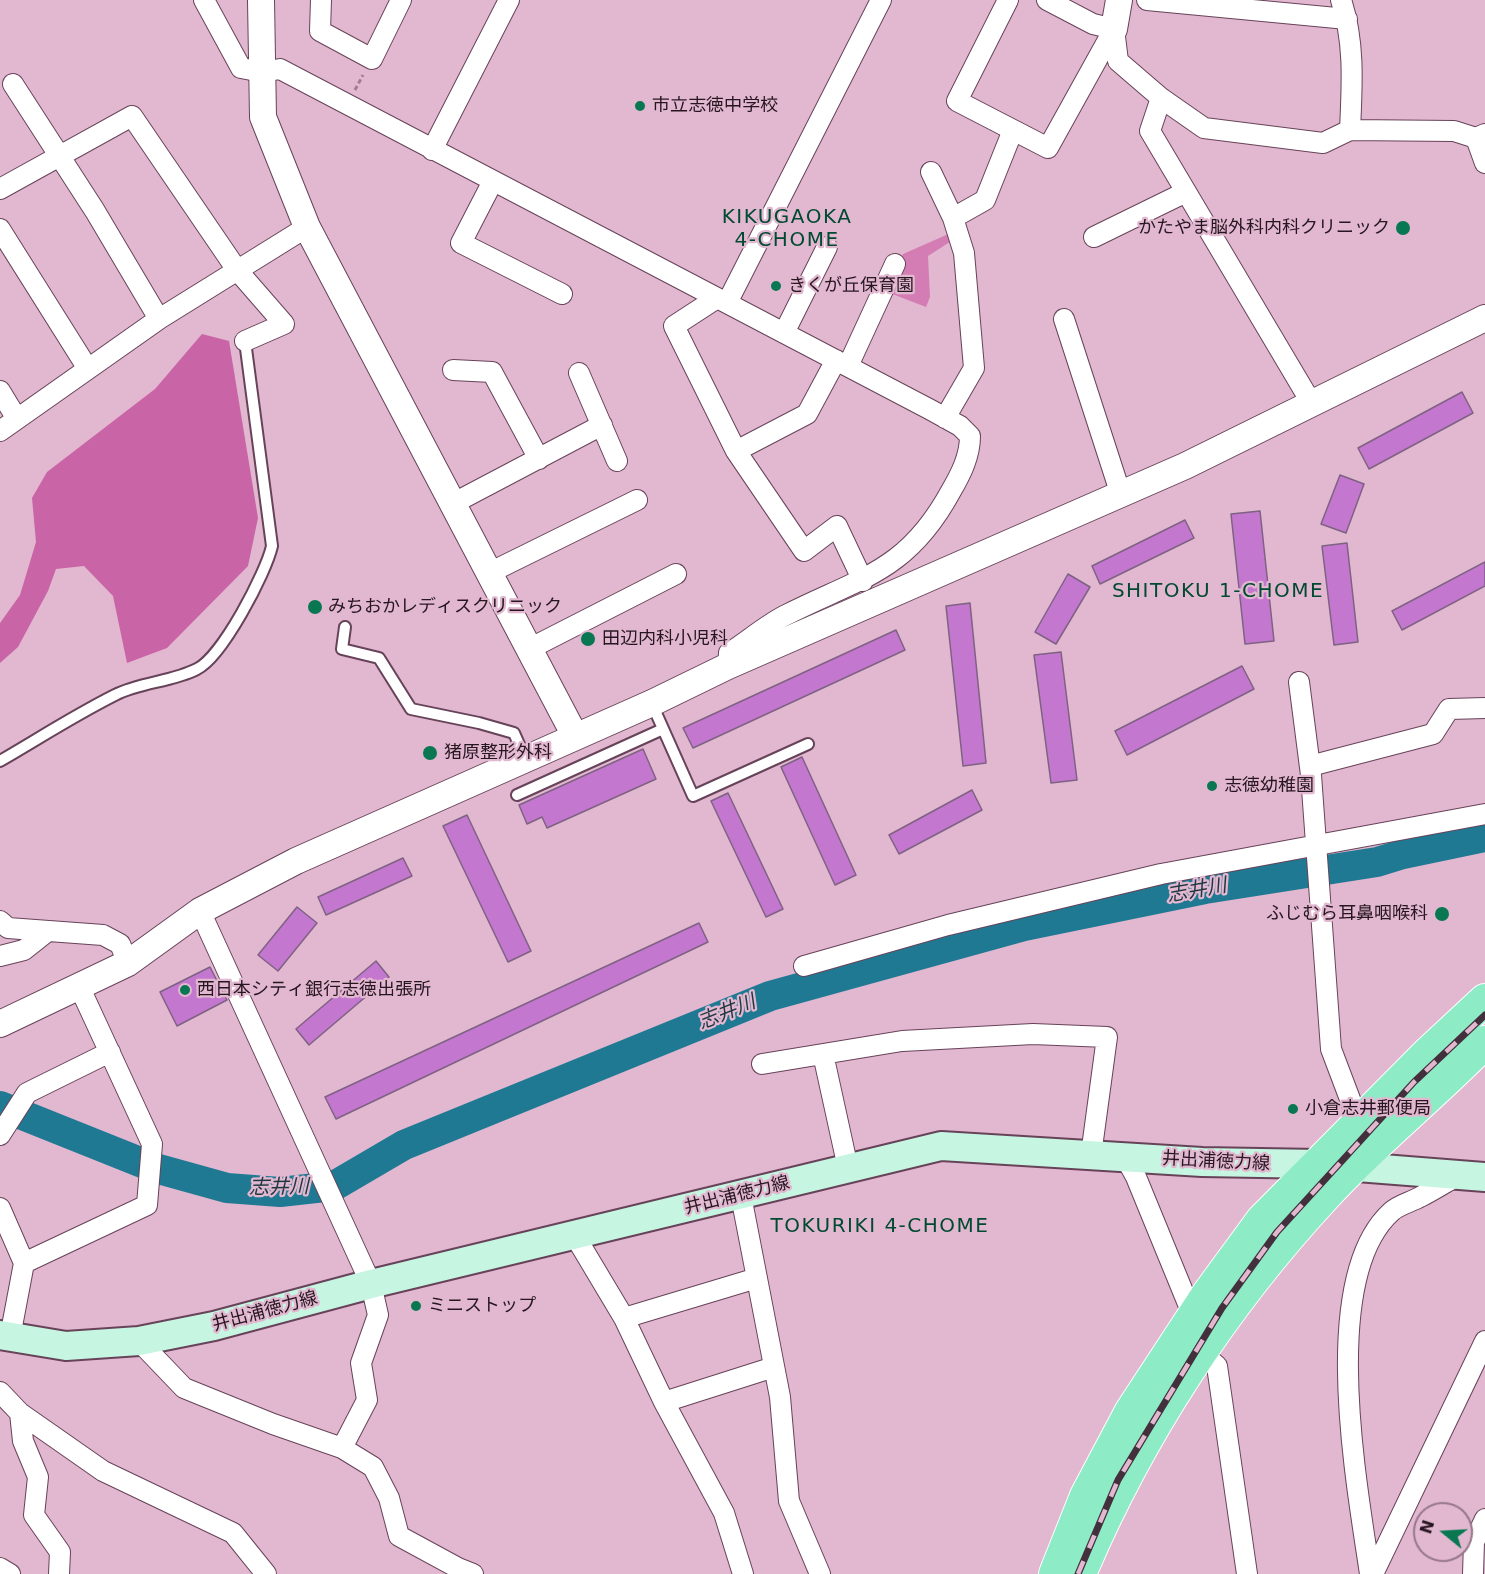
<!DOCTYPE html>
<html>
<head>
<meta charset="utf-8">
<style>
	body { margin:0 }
	#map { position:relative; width:1485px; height:1574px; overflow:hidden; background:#e2b7d0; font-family:"DejaVu Sans",sans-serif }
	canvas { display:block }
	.north { position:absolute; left:1413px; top:1502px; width:60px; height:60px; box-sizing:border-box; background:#e2b7d0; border:2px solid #967789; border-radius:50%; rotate:288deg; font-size:16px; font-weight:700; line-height:24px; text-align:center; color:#25161f }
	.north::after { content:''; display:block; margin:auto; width:21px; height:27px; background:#097751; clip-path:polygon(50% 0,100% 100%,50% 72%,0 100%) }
</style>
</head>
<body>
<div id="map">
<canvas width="1485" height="1574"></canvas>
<div class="north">N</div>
</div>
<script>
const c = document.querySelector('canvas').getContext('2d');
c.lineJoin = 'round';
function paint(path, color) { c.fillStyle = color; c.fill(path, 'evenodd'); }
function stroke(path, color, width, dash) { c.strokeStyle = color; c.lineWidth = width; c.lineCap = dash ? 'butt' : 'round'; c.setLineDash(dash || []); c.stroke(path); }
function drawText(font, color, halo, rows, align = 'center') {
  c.font = font + ' "DejaVu Sans","Noto Sans JP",sans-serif'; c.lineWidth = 4.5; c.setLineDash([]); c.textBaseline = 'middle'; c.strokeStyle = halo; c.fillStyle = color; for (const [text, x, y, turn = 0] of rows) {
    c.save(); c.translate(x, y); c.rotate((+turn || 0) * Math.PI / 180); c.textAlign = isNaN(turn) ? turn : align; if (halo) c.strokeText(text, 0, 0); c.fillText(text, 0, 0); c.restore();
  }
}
const green = new Path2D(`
	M953,232L956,238L928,256L930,297L926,307L887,292L903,254Z`);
const forest = new Path2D(`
	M202,334L229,341L258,518L248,566L167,648L127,663L113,596L84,566L56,569L48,591L18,647L0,663V623L20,595L36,542L32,498L47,472L155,389Z`);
const river = new Path2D(`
	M0,1106L155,1168L227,1188L280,1192L334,1186L404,1145L770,996L1024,926L1205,889L1377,862L1403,854L1485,837`);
const building = new Path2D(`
	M1462,392L1473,413L1369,469L1358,448Z
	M1340,475L1364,484L1346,533L1321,524Z
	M1260,511L1274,641L1245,644L1231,514Z
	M1185,520L1194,538L1100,584L1092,566Z
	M1347,543L1358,642L1334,645L1322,546Z
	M1485,562V586L1402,630L1392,611Z
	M1068,574L1090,587L1056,644L1035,632Z
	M970,603L986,763L963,766L946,606Z
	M896,630L905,650L693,748L683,728Z
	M1061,652L1077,780L1051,783L1034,655Z
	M1242,666L1254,689L1127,755L1115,731Z
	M643,749L656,779L547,828L542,817L527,824L519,805Z
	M802,757L856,875L835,885L781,767Z
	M972,790L982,810L899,854L889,835Z
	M728,793L783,909L766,917L711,801Z
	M467,815L531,951L508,962L443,826Z
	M403,858L412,876L326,915L318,897Z
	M297,907L317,923L278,971L258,955Z
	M699,923L708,942L336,1119L325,1097Z
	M376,961L389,977L309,1045L296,1029Z
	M210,967L227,1000L177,1026L160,992Z`);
const path = new Path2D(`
	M355,90L363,75`);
const service = new Path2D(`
	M345,627L342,649L379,658L411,709L479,723L514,733L525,758
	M652,704L693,796L808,744
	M0,761C38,739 75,715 115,695C140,682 172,682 197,669C222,657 266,573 272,546L245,341
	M517,795L663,729`);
const minor = new Path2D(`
	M204,0L241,68L262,72L280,69L931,410L960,426L970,436C970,456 961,474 951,491C907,572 861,577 786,615C766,625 748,641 729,653L728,666
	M321,0L320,31L372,59L401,0
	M1008,0L957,101L1048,148L1114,29
	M1047,0L1093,24L1114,29
	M1147,0L1347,19
	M1341,0C1355,42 1352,86 1350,130
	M1114,29L1118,61L1161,98L1204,128L1323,143L1350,130L1454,131L1476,138L1485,134
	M13,84L95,211L159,319
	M1161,98L1150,131L1312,404
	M1476,138L1485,163
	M432,150L509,0
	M931,172L953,218L964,253L974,368L945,418
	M493,181L461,243L562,294
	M0,189L132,116L237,270L284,324L245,341
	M953,218L985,200L1013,130
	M0,229L88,369
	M1094,237L1186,192
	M717,298L674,326L736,451L807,414L836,360
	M727,303L881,0
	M1064,319L1121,495
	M784,333L827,247
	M848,366L895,264
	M453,370L492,372L539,459
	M579,373L617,461
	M0,391L17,419
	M0,431L159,319L307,227
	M736,451L804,551L837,526L863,581
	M452,504L602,425
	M489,573L637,500
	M529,649L676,574
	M1299,682L1311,775L1331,1049L1359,1123
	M1310,766L1433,734L1449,709L1485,708
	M200,911L371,1284L378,1315L361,1363L367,1400L342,1448
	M0,921L8,928L103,935L120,944L128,963
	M0,956L24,950L48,931
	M804,966L948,925L1161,874L1485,814
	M823,1054L848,1168
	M762,1064L902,1041L1033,1034L1107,1037L1091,1155
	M0,1135L27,1093L110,1052
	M1125,1157L1136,1177L1193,1316
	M741,1196L780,1397L789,1501L820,1574
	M0,1208L24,1263
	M575,1236L624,1318L664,1402L724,1513L743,1574
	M624,1318L757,1278
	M10,1337L24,1263L147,1205L152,1144L79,986
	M139,1341L184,1388L273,1424L342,1448L373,1467L389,1498L399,1536L458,1568L473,1574
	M1202,1353L1217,1366L1247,1574
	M0,1392L20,1413L103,1471L233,1533L266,1574
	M664,1402L774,1367
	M20,1413L23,1441L38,1477L34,1515L60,1552L59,1574
	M0,1568L10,1574
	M1370,1574C1357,1485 1318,1279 1391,1212C1398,1205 1411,1202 1420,1197C1432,1191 1443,1184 1455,1177
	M1373,1574L1485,1341
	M1473,1574L1474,1542L1485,1519`);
const tertiary = new Path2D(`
	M261,0L263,117L307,227L575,736
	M1114,29L1119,0
	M0,1024L128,963L200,911L296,861L652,703L728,666L1185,466L1485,318`);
const secondary = new Path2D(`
	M0,1335L66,1346L139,1341L214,1326L371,1284L941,1146L1202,1162L1319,1164L1485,1177`);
const primary = new Path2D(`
	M1055,1574L1086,1496L1131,1411L1207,1295L1262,1220L1427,1054L1485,1000
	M1080,1574C1138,1436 1223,1306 1325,1196C1375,1141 1434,1095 1485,1042`);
const rail = new Path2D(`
	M1078,1574L1118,1480L1222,1308L1277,1232L1414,1082L1485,1015`);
const markers = [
	[640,106,6,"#097751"],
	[1403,228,8,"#097751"],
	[776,286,6,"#097751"],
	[315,607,8,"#097751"],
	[588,639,8,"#097751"],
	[430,753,8,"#097751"],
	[1212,786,6,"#097751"],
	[1442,914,8,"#097751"],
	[185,990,6,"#097751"],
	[1293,1109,6,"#097751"],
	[416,1306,6,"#097751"]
];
const poiNames = [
	["市立志徳中学校",652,106],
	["かたやま脳外科内科クリニック",1390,228,"right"],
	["きくが丘保育園",788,286],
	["みちおかレディスクリニック",328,607],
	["田辺内科小児科",602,639],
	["猪原整形外科",444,753],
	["志徳幼稚園",1224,786],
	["ふじむら耳鼻咽喉科",1428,914,"right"],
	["西日本シティ銀行志徳出張所",197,990],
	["小倉志井郵便局",1305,1109],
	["ミニストップ",428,1306]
];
const streetNames = [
	["井出浦徳力線",1216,1162,3],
	["井出浦徳力線",737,1196,-14],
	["井出浦徳力線",265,1312,-15]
];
const neighbourhoodNames = [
	["KIKUGAOKA",787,218],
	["4-CHOME",787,241],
	["SHITOKU 1-CHOME",1218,592],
	["TOKURIKI 4-CHOME",880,1227]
];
const waterNames = [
	["志井川",1197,891,-10],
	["志井川",727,1013,-22],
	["志井川",279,1188,-1]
];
paint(green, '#d47db5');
paint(forest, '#c964a6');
stroke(river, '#1f7993', 30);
paint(building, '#c377cf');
stroke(building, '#7e6282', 1.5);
stroke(service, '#674359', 14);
stroke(minor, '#674359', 22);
stroke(tertiary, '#674359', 28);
stroke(secondary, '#674359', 32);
stroke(primary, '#fff', 34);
stroke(path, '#9e7d90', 3, [4.5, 3]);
stroke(service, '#fff', 10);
stroke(minor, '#fff', 20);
stroke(tertiary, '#fff', 26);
stroke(secondary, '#c6f5e2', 28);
stroke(primary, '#8debc6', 32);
stroke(rail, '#44303c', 7);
stroke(rail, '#e2b7d0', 4.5, [14]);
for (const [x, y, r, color] of markers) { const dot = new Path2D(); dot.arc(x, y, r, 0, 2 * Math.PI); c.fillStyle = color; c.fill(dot); stroke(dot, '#e2b7d0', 2); }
drawText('18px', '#25161f', '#e2b7d0', poiNames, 'left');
drawText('18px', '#25161f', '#e2b7d0', streetNames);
c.letterSpacing = '1.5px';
drawText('20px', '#004a31', '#e2b7d0', neighbourhoodNames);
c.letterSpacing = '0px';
drawText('italic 20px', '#1d3740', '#e2b7d0', waterNames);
</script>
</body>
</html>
